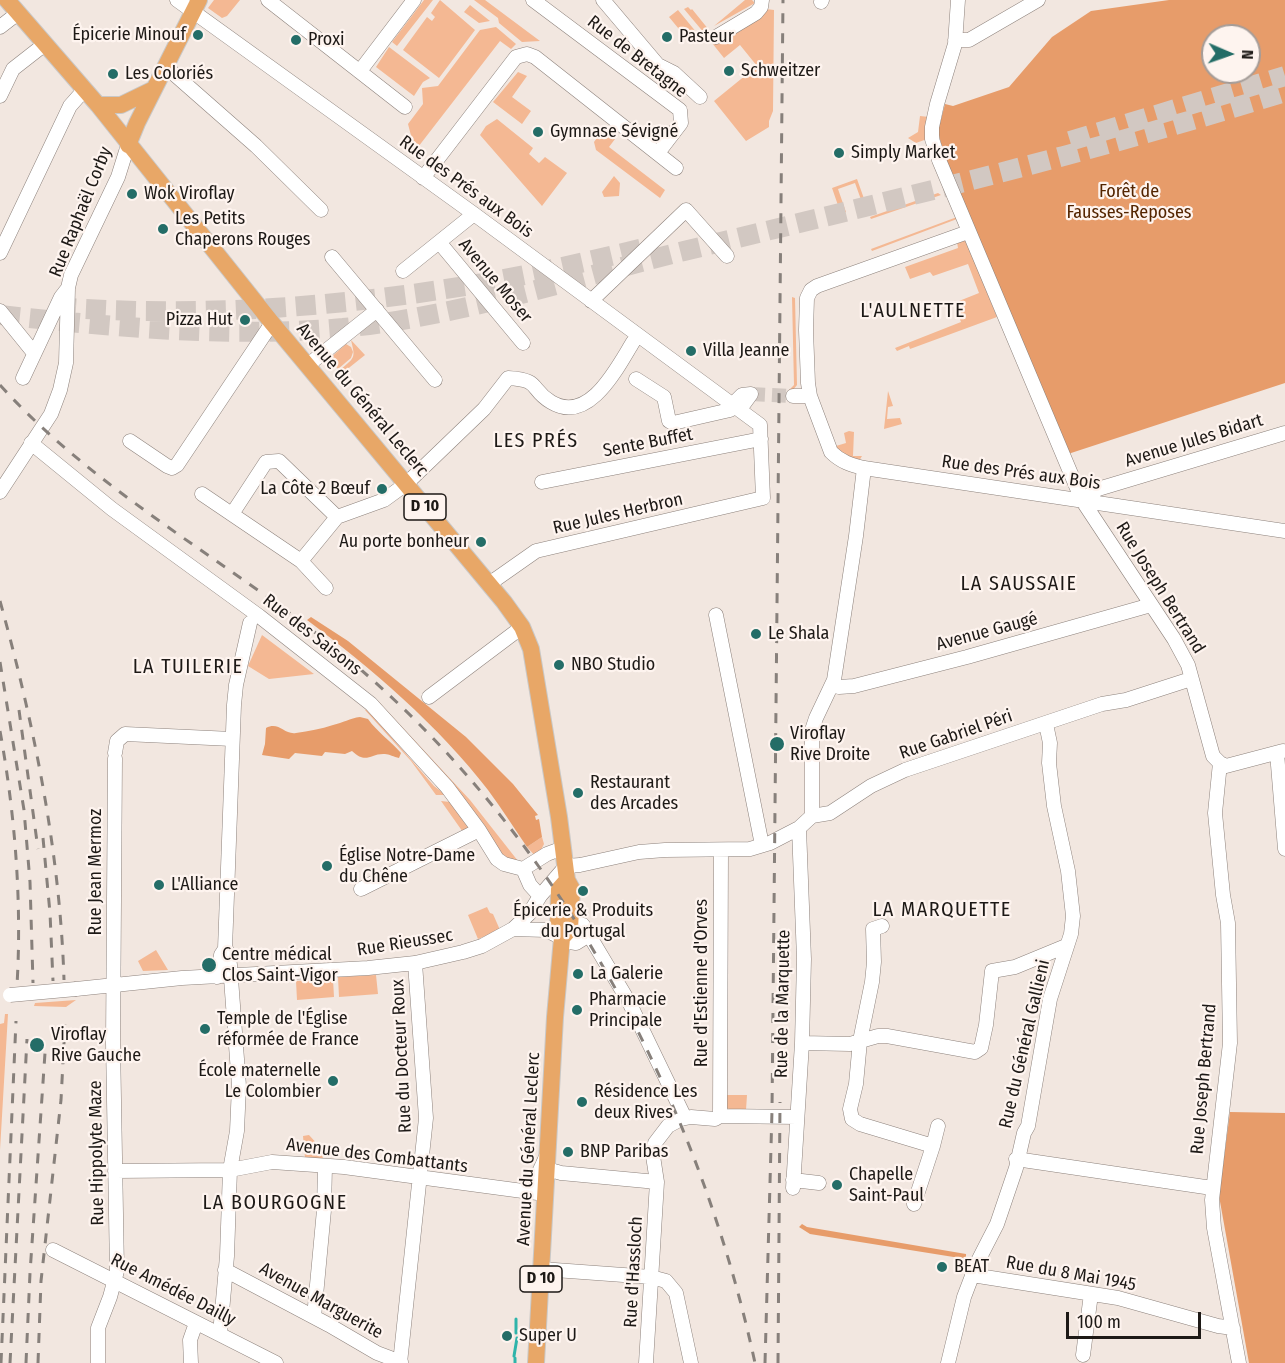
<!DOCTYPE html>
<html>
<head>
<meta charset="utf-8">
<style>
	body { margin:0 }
	#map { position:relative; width:1285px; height:1363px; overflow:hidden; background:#f2e7e0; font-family:"Fira Sans Condensed",sans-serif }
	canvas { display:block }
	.north { position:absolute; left:1201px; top:24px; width:60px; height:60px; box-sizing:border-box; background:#fef4ef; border:2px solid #a49c98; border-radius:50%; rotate:92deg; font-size:16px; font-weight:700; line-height:24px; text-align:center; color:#1d1916 }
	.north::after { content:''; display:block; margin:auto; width:21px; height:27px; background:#246d67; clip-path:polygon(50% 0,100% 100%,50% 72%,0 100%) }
	.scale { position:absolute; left:1066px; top:1312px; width:135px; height:27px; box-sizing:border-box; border:3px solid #1d1916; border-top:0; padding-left:8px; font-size:18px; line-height:21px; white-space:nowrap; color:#1d1916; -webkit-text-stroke:4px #fef4ef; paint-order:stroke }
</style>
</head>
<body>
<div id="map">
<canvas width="1285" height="1363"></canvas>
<div class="north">N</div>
<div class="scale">100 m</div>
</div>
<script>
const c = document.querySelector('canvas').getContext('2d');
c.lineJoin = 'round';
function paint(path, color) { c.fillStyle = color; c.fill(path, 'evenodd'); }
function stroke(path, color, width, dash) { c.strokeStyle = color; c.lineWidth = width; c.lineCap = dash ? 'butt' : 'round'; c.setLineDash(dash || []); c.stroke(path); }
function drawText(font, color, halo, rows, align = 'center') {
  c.font = font + ' "Fira Sans Condensed",sans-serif'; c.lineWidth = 4.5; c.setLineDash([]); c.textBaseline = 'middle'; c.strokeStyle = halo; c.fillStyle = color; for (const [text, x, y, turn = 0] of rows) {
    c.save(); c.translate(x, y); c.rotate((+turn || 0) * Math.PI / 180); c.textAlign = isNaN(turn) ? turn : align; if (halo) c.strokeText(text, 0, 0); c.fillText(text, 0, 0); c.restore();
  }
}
const green = new Path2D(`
	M214,0H240L227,16L222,18L208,8Z
	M424,0H433L397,46L392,42Z
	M440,0L475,30L439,78L403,50L427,17L432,21L435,17L431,13Z
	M474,0H485L540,41L522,42L499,23L498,18Z
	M745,0H752L755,3L714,26Z
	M470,5L490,21L479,23L464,12Z
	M688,7L691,10L692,9L709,30L705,34L684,9Z
	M766,9L774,10L773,111L769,121V127L746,141L714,101L757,66L740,45L724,58L708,38Z
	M678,10L697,33L688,40L669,17Z
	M496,27L516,44L511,49L500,41L415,151L408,124L423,104L422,88L438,86L480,30Z
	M389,47L430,78L423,82L414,96L376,67Z
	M518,72L527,76L512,97L531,111L522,124L493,102Z
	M920,116L929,117L927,139L916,143L908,138L918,132Z
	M497,119L533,148L529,154L539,163L545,157L567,173L542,206L480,135L486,126Z
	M602,131L604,135L608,134L615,139L609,147L665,190L660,198L596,150L594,142Z
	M614,176L620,183L619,196L604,197L602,192Z
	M857,179L867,207L864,208L855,183L838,189L846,212L841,214L832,188Z
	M938,193L941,195L871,219L870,217Z
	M957,217V219L872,251L871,249Z
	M963,239L966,240L997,317L910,349L909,346L897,351L895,348L961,322L954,303L979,293L968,264L933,276L930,272L910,279L905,267L958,248L957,242Z
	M792,297L795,298L797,385L793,390H789L794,385Z
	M351,340L365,355L340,375L341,369C356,357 355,357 351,340Z
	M346,344L351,347L353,352L351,358L338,369L329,359Z
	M888,391L893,406L888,407L887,419L900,418L902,424L884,429Z
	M849,431L854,432L853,456H862L859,461L840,454L836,446L846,443L844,433Z
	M262,635L314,674L269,679L248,666Z
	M378,701L470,800L518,861H505L376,702Z
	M367,709L434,786L446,795H436L411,761L365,710Z
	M441,801L450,802L470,830L465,835Z
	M542,837L544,844L537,858L527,847Z
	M487,907L490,913L493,914L500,930L478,939L468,915Z
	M156,950L168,970L143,971L138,961Z
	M376,975L378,994L339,997L338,977Z
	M333,979L334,997L297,1000L296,981Z
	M76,1000L66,1007L34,1006L35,1003Z
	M5,1014H8L0,1150V1024L4,1023Z
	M723,1095H747L746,1110H731L727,1108Z
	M309,1135L319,1146L323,1158H305L303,1136Z`);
const forest = new Path2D(`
	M1169,0H1285V383L1068,454L946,164L938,131L945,104L953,106L1009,87L1052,37L1091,11ZM1213,36H1249V72H1213Z
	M311,617L348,641L466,737L513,784L538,815L535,816L536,820L539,819L542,837L527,847C514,828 502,809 488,790C440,727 370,667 307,620Z
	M360,717L368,719C377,732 391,741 401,753L399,758C394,757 389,754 385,754C370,753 367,765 352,751L345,754L325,752L322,756L295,753L289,759L262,755L265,744L266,728C279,721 284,735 296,733C309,731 321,729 333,725C343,723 350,718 360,717Z
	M1230,1112L1285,1113V1363H1249L1219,1196Z
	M802,1224L807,1227L966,1254V1259L810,1234L799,1227Z`);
const stream = new Path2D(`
	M516,1319V1333
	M514,1356L517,1338
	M515,1363V1358`);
const minorTunnel = new Path2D(`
	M751,394L793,396`);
const highwayTunnel = new Path2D(`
	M1070,141L1285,76
	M56,307C198,318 343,307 483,283C539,273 594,260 648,247
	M0,315C113,327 229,338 343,328C460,316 571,279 684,251C886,202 1087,154 1285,92`);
const minor = new Path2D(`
	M177,0L474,214L760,425L763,498L536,551L489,584
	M268,0L405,107
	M533,0L680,110L681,123L658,153
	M603,0L658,65L674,73L700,97
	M958,0L955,44L937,104L932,127V139L939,160L1082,500L1174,639L1188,665L1213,756L1220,763
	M821,2L822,0
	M0,27L18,13
	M716,37L756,13L761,7L762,0
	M955,40H969L1038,0
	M165,66L256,146L321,210
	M360,71L414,0
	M0,96L13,69L45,44
	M423,178L516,57L527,54L535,57L676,168
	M968,232L817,286L811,290L807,298L806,330L808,383L810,396L831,452C841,462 851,465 864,468L1285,531
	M439,242L523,343
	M0,253L70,106L85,89
	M332,257L435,380
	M403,271L474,214
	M591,301L686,210L727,256
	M0,311L34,353
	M308,365L377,310
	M23,378L61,297L68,288
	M636,379L664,397L669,421L673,423L730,410L735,406
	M793,396H810
	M733,404L742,395L751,394L740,409
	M130,441L167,466L172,468L177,465L272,323
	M31,443L112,509L259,616L371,704L447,787L479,830L497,859L504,864L523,869L547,854L563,848
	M542,482L761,439
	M0,492L51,414L60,390L66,363L68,288L71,275L118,177L128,145
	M202,494L301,561L326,588
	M1082,500L1098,489L1285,433
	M232,514L266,462L279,461L337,517
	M301,561L337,517L384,500L406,484L484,409L508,378C542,380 529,389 551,402C589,425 617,368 633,342
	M716,615L762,845
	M833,685L839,687L854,686L967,657L1151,605
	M429,697L522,627
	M115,753L117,741L125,734L232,739
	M1277,753L1285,849
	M1220,763L1215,813L1223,895L1228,923L1230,1043L1212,1200L1214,1228L1239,1363
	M1220,763L1226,766L1283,751
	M812,816V730L816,718L834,680L856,536L864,468
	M523,869L530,885L540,896
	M361,889L479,830
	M570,923L583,925L589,935L629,1002L685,1118
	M882,926L873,929L874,962L872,982L860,1041L856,1084L850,1109L852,1119L860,1124L933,1146L914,1204
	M513,929L546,930L570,942L576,943L589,935
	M217,977L221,955L225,949L234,705L236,685L250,623
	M76,989L182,978L368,968L415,963L463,952L482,946L513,929L529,914L540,896L566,866L580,865L639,852L665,850L750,849L770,843L799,828L812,816L830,813L871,786L905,770L1102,704L1126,700L1191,679
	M802,1043L850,1044L878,1036H887L975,1052L981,1048L986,1025L992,971L1015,967L1066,946
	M720,1116L721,850
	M933,1146L938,1126
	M1016,1159L1212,1188
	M547,1169L561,1173L657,1182
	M115,1171L230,1170L272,1162L344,1167L545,1194
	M793,1180L819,1183
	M793,1188L802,1043L804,959L799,828
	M526,1191L534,1183L546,1157
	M53,1250L276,1363
	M541,1269L651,1277L666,1281L676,1293L691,1363
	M225,1270L329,1325L377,1353L401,1362
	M972,1275L1118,1298L1218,1326L1233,1328
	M314,1317L324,1210L325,1166
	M220,1334L227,1256L230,1170L237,1131L239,1086L230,965L228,952L225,949
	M1083,1355L1091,1294
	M98,1363V1328L110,1297L117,1271L113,1043L115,758
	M191,1363L190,1340L196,1323
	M400,1363L426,1118L415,963
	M646,1363L657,1182L653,1156L655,1143L668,1126L681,1119L691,1117L715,1119L720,1116L797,1117
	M948,1363L964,1297L977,1263L997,1224L1016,1168L1024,1133L1028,1126L1050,999L1071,934L1073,916L1068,871L1054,806L1049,763L1050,743L1046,724`);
const major = new Path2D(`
	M7,0L98,105L272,323L504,602L522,627L531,649L559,817L567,880L572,889L570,929L562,938
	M98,105H121L154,89
	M128,145L137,123L199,0
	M536,1363L555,1017L562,938L558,928L559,889L567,880`);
const rail = new Path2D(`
	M0,385C97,492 225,559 336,649C553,824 697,1093 755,1363
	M0,601C34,724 60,852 64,980
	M0,662L24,810L30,882L33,983
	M19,710L38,849
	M0,731C15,814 22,901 17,985
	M43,838L50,913L53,981
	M1,1363L16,1021
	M10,1363L27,1039
	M26,1363L30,1273L45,1053
	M38,1363L41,1281L61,1100L65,1024
	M765,1363L772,1111L783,0
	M778,1363L780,1102`);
const minorBridge = new Path2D(`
	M10,995L76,989`);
const markers = [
	[198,35,6,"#246d67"],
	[667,37,6,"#246d67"],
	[296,40,6,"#246d67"],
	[729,71,6,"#246d67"],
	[113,74,6,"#246d67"],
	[538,132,6,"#246d67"],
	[839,153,6,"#246d67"],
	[132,194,6,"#246d67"],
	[163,229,6,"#246d67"],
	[245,320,6,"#246d67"],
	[691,351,6,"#246d67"],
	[382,489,6,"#246d67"],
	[481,542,6,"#246d67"],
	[756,634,6,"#246d67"],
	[559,665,6,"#246d67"],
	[777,744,8,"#246d67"],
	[578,793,6,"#246d67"],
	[327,866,6,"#246d67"],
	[159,885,6,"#246d67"],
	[583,891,6,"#246d67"],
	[209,965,8,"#246d67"],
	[578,974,6,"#246d67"],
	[577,1010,6,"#246d67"],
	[205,1029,6,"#246d67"],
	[37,1045,8,"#246d67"],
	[333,1081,6,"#246d67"],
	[582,1102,6,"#246d67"],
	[568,1152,6,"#246d67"],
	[837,1185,6,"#246d67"],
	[942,1267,6,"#246d67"],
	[507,1336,6,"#246d67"]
];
const shields = [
	[425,507,42],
	[541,1279,42]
];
const shieldNames = [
	["D 10",425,507],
	["D 10",541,1279]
];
const poiNames = [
	["Épicerie Minouf",186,35,"right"],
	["Pasteur",679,37],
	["Proxi",308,40],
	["Schweitzer",741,71],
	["Les Coloriés",125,74],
	["Gymnase Sévigné",550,132],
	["Simply Market",851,153],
	["Wok Viroflay",144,194],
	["Les Petits",175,219],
	["Chaperons Rouges",175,240],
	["Pizza Hut",233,320,"right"],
	["Villa Jeanne",703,351],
	["La Côte 2 Bœuf",370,489,"right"],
	["Au porte bonheur",469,542,"right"],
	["Le Shala",768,634],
	["NBO Studio",571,665],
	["Viroflay",790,734],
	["Rive Droite",790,755],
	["Restaurant",590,783],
	["des Arcades",590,804],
	["Église Notre-Dame",339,856],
	["du Chêne",339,877],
	["L'Alliance",171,885],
	["Épicerie & Produits",583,911,"center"],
	["du Portugal",583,932,"center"],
	["Centre médical",222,955],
	["Clos Saint-Vigor",222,976],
	["La Galerie",590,974],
	["Pharmacie",589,1000],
	["Principale",589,1021],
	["Temple de l'Église",217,1019],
	["réformée de France",217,1040],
	["Viroflay",51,1035],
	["Rive Gauche",51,1056],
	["École maternelle",321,1071,"right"],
	["Le Colombier",321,1092,"right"],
	["Résidence Les",594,1092],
	["deux Rives",594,1113],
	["BNP Paribas",580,1152],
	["Chapelle",849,1175],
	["Saint-Paul",849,1196],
	["BEAT",954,1267],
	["Super U",519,1336]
];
const streetNames = [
	["Rue de Bretagne",637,57,38],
	["Rue des Prés aux Bois",466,187,36],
	["Rue Raphaël Corby",81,212,-68],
	["Avenue Moser",495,281,50],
	["Avenue du Général Leclerc",362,400,50],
	["Avenue Jules Bidart",1194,441,-17],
	["Sente Buffet",648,443,-11],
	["Rue des Prés aux Bois",1021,473,8],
	["Rue Jules Herbron",618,514,-13],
	["Rue Joseph Bertrand",1160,588,58],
	["Avenue Gaugé",987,632,-15],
	["Rue des Saisons",312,635,38],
	["Rue Gabriel Péri",956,735,-19],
	["Rue Jean Mermoz",96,872,-90],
	["Rue Rieussec",405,943,-9],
	["Rue d'Estienne d'Orves",702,983,-90],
	["Rue de la Marquette",783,1004,-89],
	["Rue du Général Gallieni",1025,1044,-77],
	["Rue du Docteur Roux",402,1056,-93],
	["Rue Joseph Bertrand",1204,1079,-85],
	["Avenue du Général Leclerc",529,1149,-87],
	["Rue Hippolyte Maze",97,1153,-91],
	["Avenue des Combattants",377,1156,7],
	["Rue d'Hassloch",634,1272,-87],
	["Rue du 8 Mai 1945",1071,1274,10],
	["Rue Amédée Dailly",173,1290,27],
	["Avenue Marguerite",321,1301,29]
];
const parkNames = [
	["Forêt de",1129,192],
	["Fausses-Reposes",1129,213]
];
const neighbourhoodNames = [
	["L'AULNETTE",913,311],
	["LES PRÉS",536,441],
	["LA SAUSSAIE",1019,584],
	["LA TUILERIE",188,667],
	["LA MARQUETTE",942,910],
	["LA BOURGOGNE",275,1203]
];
paint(green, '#f4b893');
paint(forest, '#e79c6a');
stroke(stream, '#2eb4aa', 3);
stroke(minorTunnel, '#d2c8c2', 14, [14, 7]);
stroke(highwayTunnel, '#d2c8c2', 20, [20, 10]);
stroke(minor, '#8d827c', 15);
stroke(major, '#c9c8c7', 18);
stroke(minor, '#fff', 14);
stroke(major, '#e8a767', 16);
stroke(rail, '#87807b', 3, [10, 10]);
stroke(minorBridge, '#8d827c', 15, []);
stroke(minorBridge, '#fff', 14);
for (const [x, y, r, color] of markers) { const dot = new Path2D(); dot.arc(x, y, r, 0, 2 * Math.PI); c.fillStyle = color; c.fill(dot); stroke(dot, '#fef4ef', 2); }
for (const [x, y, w] of shields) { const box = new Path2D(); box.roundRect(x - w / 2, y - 13, w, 26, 4.5); c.fillStyle = '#fef4ef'; c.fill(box); stroke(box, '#1d1916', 1.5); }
drawText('bold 16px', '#1d1916', null, shieldNames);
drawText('18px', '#1d1916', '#fef4ef', poiNames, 'left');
drawText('18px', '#1d1916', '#fef4ef', streetNames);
drawText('18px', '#542500', '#fef4ef', parkNames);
c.letterSpacing = '1.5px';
drawText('20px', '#1d1916', '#fef4ef', neighbourhoodNames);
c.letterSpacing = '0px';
</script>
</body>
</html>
